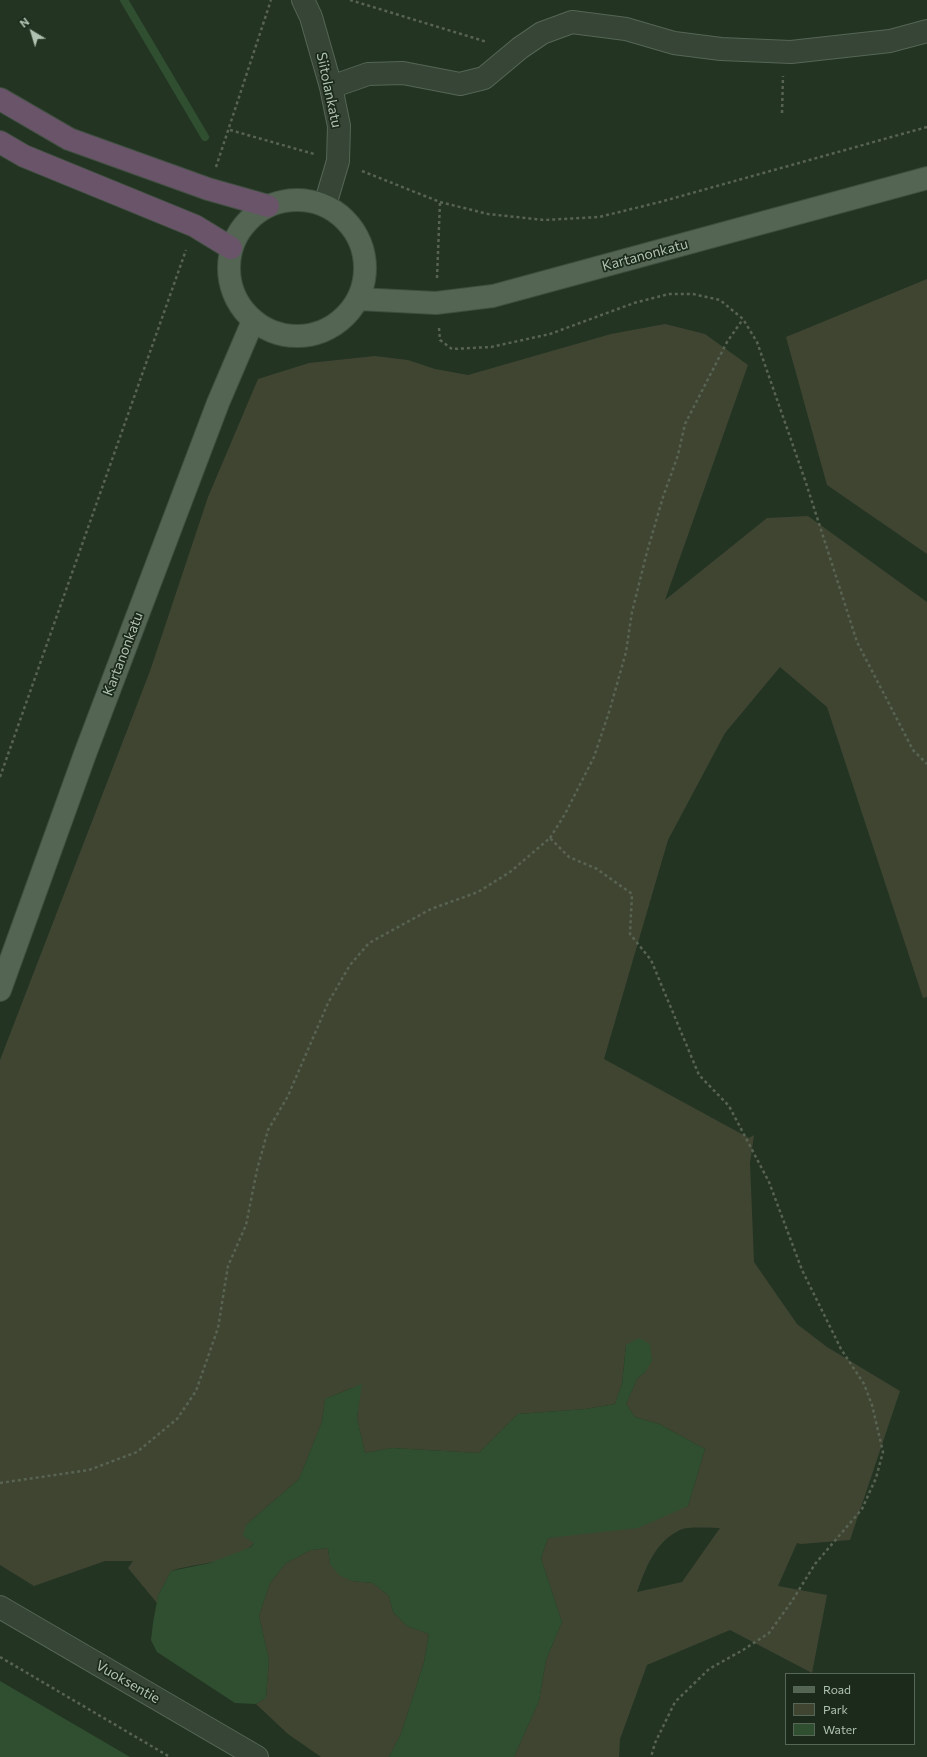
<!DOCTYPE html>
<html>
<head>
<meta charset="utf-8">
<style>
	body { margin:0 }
	#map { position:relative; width:927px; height:1757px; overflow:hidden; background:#233423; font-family:Commissioner,sans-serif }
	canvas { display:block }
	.legend { position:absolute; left:785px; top:1673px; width:130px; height:72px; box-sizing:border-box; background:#1b2a1b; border:1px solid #576757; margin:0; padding:5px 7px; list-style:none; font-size:12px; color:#b0c2b1 }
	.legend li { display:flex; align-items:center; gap:8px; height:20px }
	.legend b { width:20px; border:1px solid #576757 }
	.north { position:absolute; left:12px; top:12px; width:40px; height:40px; -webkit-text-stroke:3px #1b2a1b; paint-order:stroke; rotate:322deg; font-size:11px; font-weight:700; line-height:16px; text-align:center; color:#b0c2b1 }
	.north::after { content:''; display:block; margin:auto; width:14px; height:18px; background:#b0c2b1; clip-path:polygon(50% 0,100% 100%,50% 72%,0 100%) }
</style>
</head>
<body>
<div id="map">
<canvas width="927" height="1757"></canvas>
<ul class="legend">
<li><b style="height:5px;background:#546554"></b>Road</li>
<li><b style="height:11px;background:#404532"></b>Park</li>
<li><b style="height:11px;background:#304f30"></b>Water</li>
</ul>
<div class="north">N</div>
</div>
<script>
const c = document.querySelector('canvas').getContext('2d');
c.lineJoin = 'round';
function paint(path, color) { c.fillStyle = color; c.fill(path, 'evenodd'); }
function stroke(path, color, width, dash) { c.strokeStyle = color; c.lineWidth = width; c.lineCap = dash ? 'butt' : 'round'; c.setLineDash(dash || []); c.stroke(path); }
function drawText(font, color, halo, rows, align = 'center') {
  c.font = font + ' Commissioner,sans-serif'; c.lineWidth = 3.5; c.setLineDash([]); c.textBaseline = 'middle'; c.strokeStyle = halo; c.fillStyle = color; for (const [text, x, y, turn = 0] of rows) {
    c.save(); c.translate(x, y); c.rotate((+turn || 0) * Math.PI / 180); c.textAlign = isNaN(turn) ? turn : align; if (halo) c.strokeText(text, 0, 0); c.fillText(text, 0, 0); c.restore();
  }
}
const green = new Path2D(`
	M927,279V554L827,485L786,337Z
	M665,324L705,334L748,365L665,600L767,518L808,516L927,602V997L923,998L827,707L780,667L725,733L668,840L604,1059L749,1138L754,1135L750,1163L754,1262L797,1324L827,1347L900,1391L850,1540L801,1544L797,1543L778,1586L827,1595L812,1673L730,1630L647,1665L620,1739L619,1757H514L539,1701L546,1660L562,1622L541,1558L548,1538L574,1534L688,1506L705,1449L659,1424L635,1417L626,1404L637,1379L646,1371L626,1345L622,1384L615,1404L586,1409L518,1414L479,1453L392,1448L365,1453L357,1418L360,1394L352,1388L325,1399L322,1422L299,1479L246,1525L254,1543C239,1563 193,1563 171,1571L158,1596L157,1603L128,1568L133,1561H105L34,1586L0,1565V1060L150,671L208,497L258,379L309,363L375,356L408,360L435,369L468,375L611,334ZM720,1528L682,1582L637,1592C646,1567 655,1542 680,1530C688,1526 711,1528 720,1528Z
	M328,1548L330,1564L352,1581L373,1583L389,1596L393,1612L407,1626L429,1634L424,1662L401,1734L389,1757H321L288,1734L256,1704L266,1698L269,1660L259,1616L270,1583L286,1563L311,1550Z`);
const water = new Path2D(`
	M639,1338L650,1344L652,1361L646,1371L637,1379L626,1404L635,1417L659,1424L705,1449L688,1506L638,1528L548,1538L541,1558L562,1622L546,1660L539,1701L514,1757H389L401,1734L424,1662L429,1634L407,1626L393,1612L389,1596L373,1583L352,1581L339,1575L330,1564L328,1548L311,1550L286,1563L270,1583L259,1616L269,1660L266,1698L256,1704L235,1703L157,1652L151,1640L153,1623L158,1596L171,1571L210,1563L251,1547L254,1543L243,1536L246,1525L299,1479L322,1422L325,1399L362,1384L357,1418L365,1453L392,1448L479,1453L518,1414L586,1409L615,1404L622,1384L626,1345Z
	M0,1681L130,1757H0Z`);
const stream = new Path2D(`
	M124,0L205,137`);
const path = new Path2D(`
	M350,0L487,42
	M782,113L783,76
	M230,130L314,154
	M216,167L271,0
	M362,171L440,202L488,214L544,220L599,217L660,202L927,127
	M437,278L440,202
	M439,328L440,340L452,349L491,347L550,334L634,303L669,294H693L720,300L743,319L757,342L806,483L857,642L913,750L927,764
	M0,777L186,250
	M550,838L565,814L594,757L610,709L626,652L632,612L647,552L663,497L678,455L685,424L727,342L743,319
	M0,1483L89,1470L137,1452L177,1419L196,1391L218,1328L228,1266L246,1225L257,1170L268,1130L288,1096L328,1003L350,965L369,943L431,909L478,892L510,872L550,838L569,857L597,869L632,894L630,934L651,960L699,1075L729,1106L769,1182L802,1270L841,1349L864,1384L872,1405L883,1452L876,1478L862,1509L815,1564L792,1601L769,1633L743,1650L709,1669L675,1702L655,1743L651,1757
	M0,1657L170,1757`);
const minor = new Path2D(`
	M303,0L311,17L331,87L339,126L338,161L325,205
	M331,87L368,74L403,73L460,84L484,78L520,48L542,33L572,22L626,29L674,43L721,49L791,52L890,41L927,31
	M0,1607L257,1757`);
const major = new Path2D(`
	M229 268a68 68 0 1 1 136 0a68 68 0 1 1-136 0Z
	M358,299L436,303L493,296L927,178
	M0,990L85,754L218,403L253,321`);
const highway = new Path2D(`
	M0,99L69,139L208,189L268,206
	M0,142L24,156L195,226L231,248`);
const streetNames = [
	["Siitolankatu",329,90,78],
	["Kartanonkatu",645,255,-15],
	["Kartanonkatu",123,654,-69],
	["Vuoksentie",128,1682,30]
];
paint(green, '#404532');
paint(water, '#304f30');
stroke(stream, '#304f30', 8);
stroke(minor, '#566656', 24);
stroke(major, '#3f4f3f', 24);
stroke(highway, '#405041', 24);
stroke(path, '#586352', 2.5, [3, 3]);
stroke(minor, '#364536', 22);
stroke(major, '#546554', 22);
stroke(highway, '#6a5469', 22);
drawText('14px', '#b0c2b1', '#1b2a1b', streetNames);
</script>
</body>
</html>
